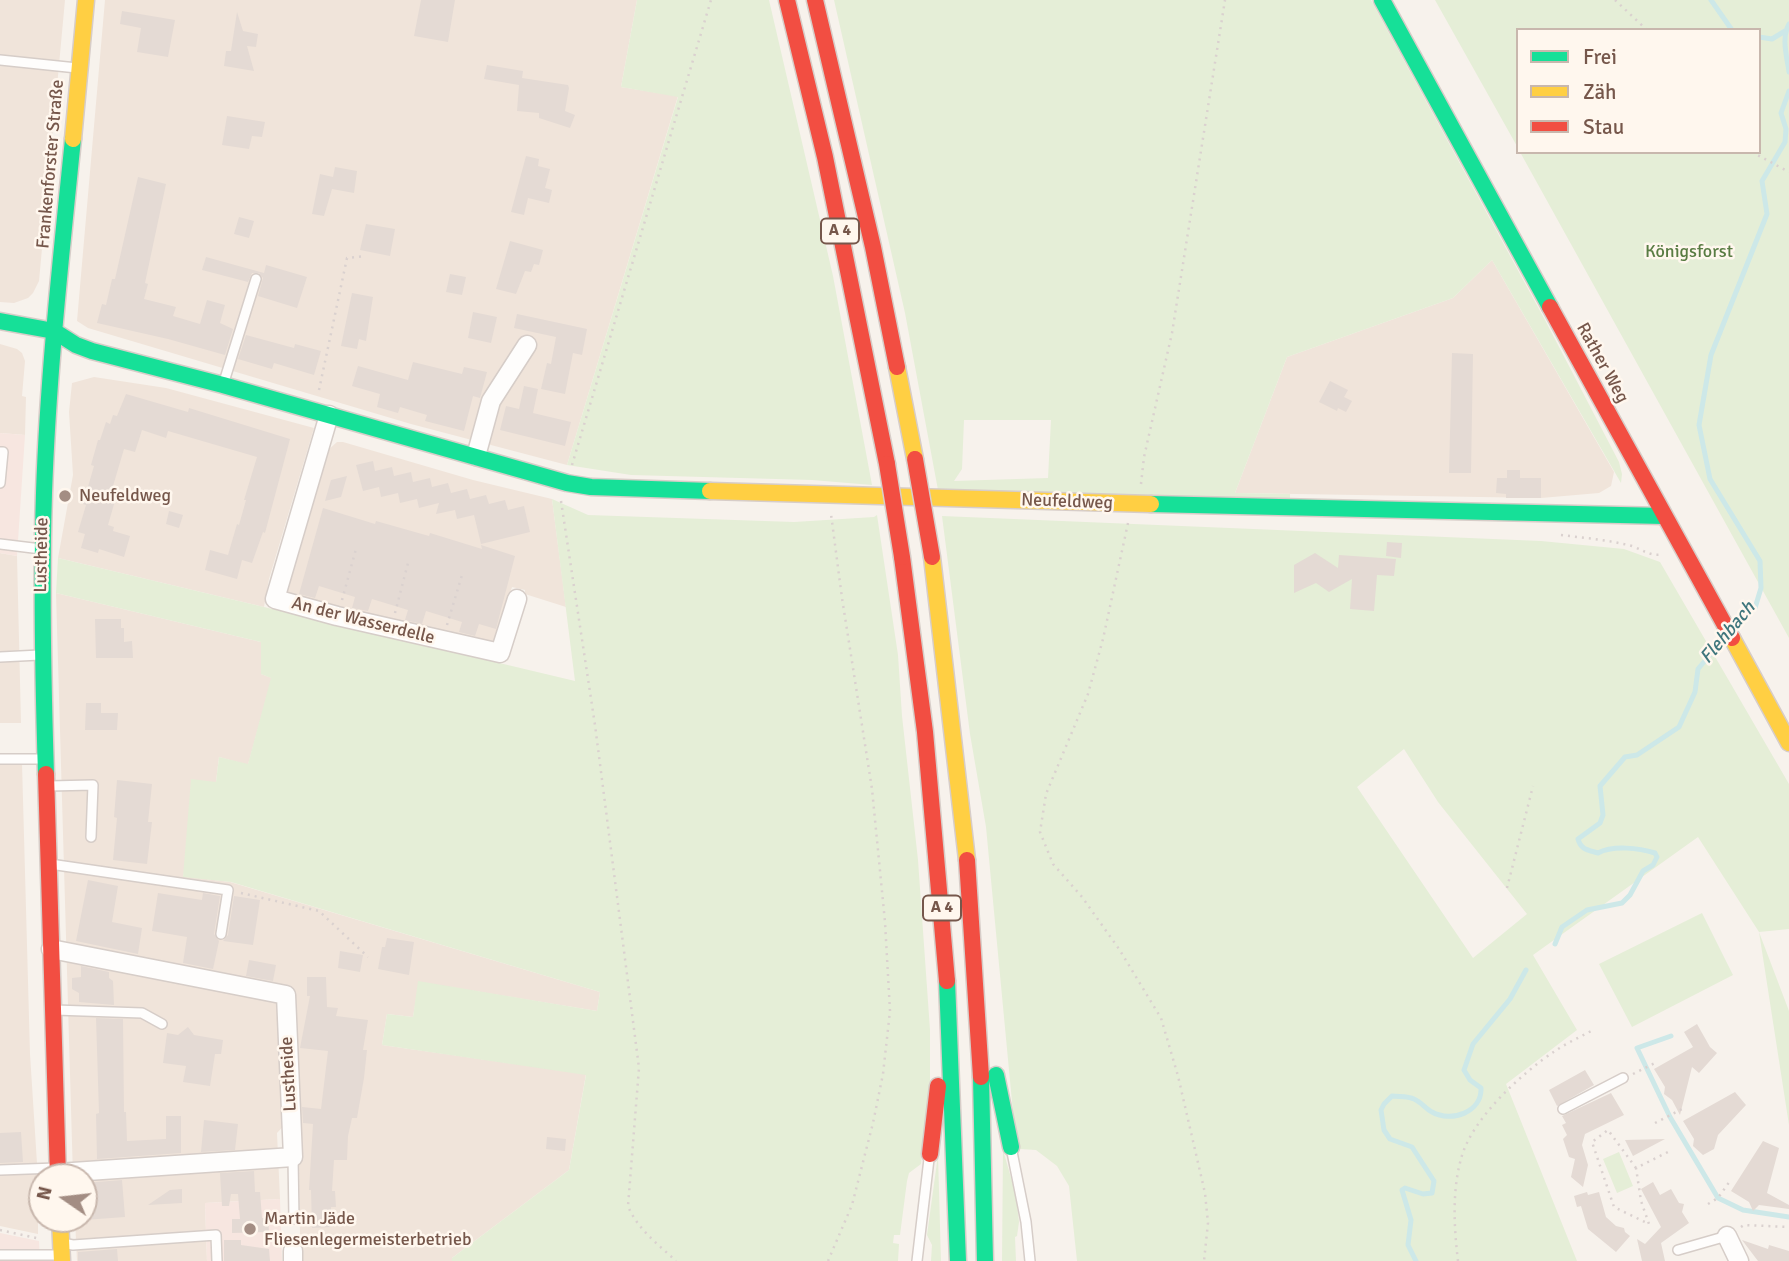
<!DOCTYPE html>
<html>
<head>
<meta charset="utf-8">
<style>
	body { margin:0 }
	#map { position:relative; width:1789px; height:1261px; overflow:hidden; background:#f7f2ec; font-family:Signika,sans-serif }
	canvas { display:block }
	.legend { position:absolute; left:1516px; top:28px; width:245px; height:126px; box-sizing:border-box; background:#fff7ee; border:2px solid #c8b7ad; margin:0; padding:9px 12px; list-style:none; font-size:21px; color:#76574b }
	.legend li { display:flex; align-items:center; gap:14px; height:35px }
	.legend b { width:35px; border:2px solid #c8b7ad }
	.north { position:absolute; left:28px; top:1163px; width:70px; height:70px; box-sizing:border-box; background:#fff7ee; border:2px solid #c8b7ad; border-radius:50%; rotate:284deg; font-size:19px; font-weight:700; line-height:28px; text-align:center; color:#76574b }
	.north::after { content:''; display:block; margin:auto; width:24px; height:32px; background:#a38d83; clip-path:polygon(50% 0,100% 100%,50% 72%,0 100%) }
</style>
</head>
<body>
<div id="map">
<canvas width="1789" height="1261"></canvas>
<ul class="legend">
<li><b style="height:9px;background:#16e098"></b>Frei</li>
<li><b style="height:9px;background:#ffcf43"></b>Zäh</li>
<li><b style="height:9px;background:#f24e42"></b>Stau</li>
</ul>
<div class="north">N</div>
</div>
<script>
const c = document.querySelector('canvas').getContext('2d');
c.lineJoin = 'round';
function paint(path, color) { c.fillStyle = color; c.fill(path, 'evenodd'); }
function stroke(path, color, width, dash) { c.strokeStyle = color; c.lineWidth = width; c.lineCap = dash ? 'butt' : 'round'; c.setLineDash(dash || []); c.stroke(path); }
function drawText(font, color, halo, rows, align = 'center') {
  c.font = font + ' Signika,sans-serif'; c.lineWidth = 5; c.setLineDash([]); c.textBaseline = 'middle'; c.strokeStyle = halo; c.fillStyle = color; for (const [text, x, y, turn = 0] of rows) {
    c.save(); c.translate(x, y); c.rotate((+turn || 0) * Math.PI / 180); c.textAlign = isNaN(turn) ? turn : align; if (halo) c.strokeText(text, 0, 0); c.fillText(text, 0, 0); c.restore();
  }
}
const residential = new Path2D(`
	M0,0H65L39,281L33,293L28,298L14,303L0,302Z
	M105,0H637L621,87L678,96L567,465L411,424L88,328L77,321Z
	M1492,260L1614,472L1611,486L1599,493L1541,498L1235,493L1287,357L1453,298Z
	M0,344L17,349L22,353L25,361L22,396L26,397L25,435L0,433Z
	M94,377L166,388L314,428L269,579L264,607L58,558L73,475L69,412L72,383Z
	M337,442H343L473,480L552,499L566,607L525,594V590L512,587L494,645L335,608L287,593L327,451Z
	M0,553L17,556L21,723H0Z
	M56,593L261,642V674L272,678L248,765L219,757L216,782L183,876L230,882L600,992L597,1011L419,982L413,1017L387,1014L382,1045L586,1074L569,1170L452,1258V1261H303L300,1233L297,1033L291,1032L288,1121L277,1133L280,1199L205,1203L207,1261H77L75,1219H84V1177H73Z
	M0,763H22L30,1054L38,1179V1234L0,1226Z`);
const commercial = new Path2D(`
	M0,433L25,435L17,556L0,553Z
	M280,1199L282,1261H207L205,1203Z
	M0,1233L39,1241L40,1261H0Z`);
const green = new Path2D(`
	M637,0H769L833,276L872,485L812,480L631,475L567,465L678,97L621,87Z
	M834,0H1371L1545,320L1619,462L1622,474L1621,483L1492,260L1453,298L1287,357L1235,493L1290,494V500L938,490L905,313ZM964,420H1051L1048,478L954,481L962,469Z
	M1435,0H1789V638L1520,152H1759V30H1518V148Z
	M552,499L588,515L794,522L874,517L877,515L898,655L902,716L918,860L930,1030V1081L921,1164L909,1173L907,1181L900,1235H894L893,1243L899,1244L898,1261H452V1258L569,1170L586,1075L382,1045L387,1014L413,1017L418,981L597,1011L600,992L231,882L183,877L191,779L216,782L219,757L248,764L271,678L261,674V642L56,593L58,558L575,681Z
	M942,516L1541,541L1624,549L1660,562L1789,784V929L1759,932L1789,1011V1125L1759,932L1698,837L1533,955L1577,1030L1506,1084L1577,1261H1077L1069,1186L1057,1166L1036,1150L1020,1149L1016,1144L986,827L970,734ZM1404,749L1438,802L1527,914L1473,958L1357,787Z
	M1702,913L1733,975L1632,1027L1599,964Z
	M1003,1150L1016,1195L1019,1222L1017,1236L1015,1237L1016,1261H1002Z
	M1619,1152L1633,1186L1617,1193L1603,1159Z
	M938,1155L941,1261H931L932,1245L927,1235Z`);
const stream = new Path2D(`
	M1711,0L1732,30
	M1789,24C1781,38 1787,57 1789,72
	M1759,37L1772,39L1785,31
	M1734,628L1755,608L1761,588L1760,561L1710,479L1699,425L1711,355L1767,214L1762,181L1785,142L1786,129L1781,113L1789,91
	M1555,944L1562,927L1587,910L1622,903L1630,895L1643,871L1653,865L1657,857L1655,853C1639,848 1613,845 1598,853C1588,850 1581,850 1578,839L1600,823L1603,815L1600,786L1625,757L1637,755L1679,727L1695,692L1698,669L1724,638
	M1671,1036L1637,1048L1670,1117L1718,1198L1743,1210L1789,1217
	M1416,1261L1408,1245L1411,1220L1402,1190L1405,1188L1423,1194L1432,1193L1434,1181L1412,1147L1390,1139L1384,1130L1381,1110L1384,1104L1392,1096C1400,1097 1408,1096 1414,1099C1421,1102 1426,1109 1432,1112C1452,1123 1482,1112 1481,1088L1470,1080L1464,1070L1473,1044L1510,999L1526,970`);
const building = new Path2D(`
	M421,0H455L448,42L414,36Z
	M122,11L175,20L168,57L137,52L141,28L120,24Z
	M237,12L243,31L258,34L256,47L247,46L254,71L224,66L226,51H231Z
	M487,65L523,71L522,78L568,85L569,88L565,111L575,115L570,128L539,118V113L517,111L519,85L484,79Z
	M227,116L265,122L262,137L252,136L249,149L222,145Z
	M526,156L539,159L538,166L550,169L545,188L552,190L549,203L528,198L524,215L511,212Z
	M335,167L357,171L354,193L332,189L324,216L312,214L320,174L333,177Z
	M138,177L166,184L145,283L148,284L144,299L176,307L173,316L200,324L207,300L225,305L220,323L233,329L225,355L168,339L97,323L102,304L106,305L112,279H115Z
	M239,217L254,221L249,238L234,234Z
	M366,224L395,229L390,256L360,250Z
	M510,241L543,250L539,265L534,264L531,272L525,271L516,294L496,289Z
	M206,257L264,273L266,265L307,277L297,308L258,296L263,278L259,273H252L248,282L202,270Z
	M450,274L466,277L462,295L446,292Z
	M352,293L373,297L366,341L359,339L357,349L341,346Z
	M473,312L497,317L491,343L468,338Z
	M517,314L587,329L582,355L573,353L565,394L541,389L547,363L551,364L556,337L514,328Z
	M246,335L294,348L295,344L321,351L314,375L274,363L272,369L238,359Z
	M1452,353L1473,354L1471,473H1449Z
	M413,362L462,374L464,367L487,372L480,398L473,396L464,431L425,421L427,415L400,407L398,413L377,407L380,394L352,386L358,366L408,380Z
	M1330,381L1348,390L1344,397L1352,401L1346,412L1338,408L1337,411L1319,402Z
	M524,386L538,389L533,413L571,422L565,446L500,430L506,406L519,409Z
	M126,394L188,412L189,408L290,439L265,533L263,532L252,563L242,560L237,579L205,570L210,550L228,555L237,524L239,525L246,500H244L257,457L168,431L166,438L142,430L135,452L124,449L113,486L119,487L108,525L114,527L113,531L130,536L124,557L99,549L98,553L81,548L85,534L78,532L86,505L83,504L94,466L91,465L98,440H100L106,422L110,424L113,415L117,416Z
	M373,461L375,471L392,467L394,476L411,472L413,482L430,478L432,487L448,483L451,493L467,489L470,499L486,495L489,504L505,500L508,510L524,506L530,532L481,544L474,515L457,519L455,510L436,514L439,503L419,508L417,499L400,503L398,493L381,497L379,487L363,491L356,465Z
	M1507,470H1520V478H1541V498H1506V494L1496,493L1497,478H1507Z
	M347,476L341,497L325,501L331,480Z
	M323,508L375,524L376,521L429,536L430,533L482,549L481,545L515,556L496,629L479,624L475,636L459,632L462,622L426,611L422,624L405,620L408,610L372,599L368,611L352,608L355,597L319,586L315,598L299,594Z
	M169,511L183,515L179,528L166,524Z
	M1387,542L1402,543L1401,558L1386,556Z
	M1315,553L1338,568L1339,555L1396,559L1394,576L1377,575L1374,611L1350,609L1352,579L1329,592L1316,583L1294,593V565Z
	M95,619H121V628H124V642L132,641L133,658H96Z
	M86,703H101V713H118L117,730H85Z
	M117,780L152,784L148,822H152L147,864L113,860L117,818L114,817Z
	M88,880L118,886L112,922L142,928L138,954L76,941Z
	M158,893L202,900L203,893L220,896L214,934L219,941L213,969L183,963L187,937L152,931Z
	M234,896L260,900L253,945L223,941L228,935Z
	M387,938L414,942L409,975L378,969L382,947H385Z
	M340,951L363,955L360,972L338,968Z
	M249,960L276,965L273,981L246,976Z
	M81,966L109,972V978L113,981L114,1005L79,1002V993L72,989V978L81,977Z
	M307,977H326L327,1007L338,1008L336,1016L368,1020L363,1050H367L364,1078L357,1118H352L348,1136L347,1160H334L332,1191H335L336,1207H331L332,1227L312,1228L311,1190H309L313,1124L303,1123L302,1107L321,1109L328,1051L300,1048L310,996H307Z
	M96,1018L123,1019L124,1112H126L127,1141L166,1139V1116H181V1153L97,1159L96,1114L99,1113Z
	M1697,1024L1710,1047L1717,1053L1699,1073L1692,1067L1680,1115L1672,1100L1664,1094L1665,1087L1654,1069L1693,1047L1684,1032Z
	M188,1027L194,1035L223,1040L221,1054H215L210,1086L183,1082L186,1066L163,1063L167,1033L178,1035Z
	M1585,1070L1594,1085L1557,1106L1549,1090Z
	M1735,1092L1746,1105L1718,1135L1714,1149L1703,1155L1693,1146L1694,1139L1683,1121Z
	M1611,1093L1624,1115L1585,1134L1582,1145L1588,1165L1583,1187L1571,1177L1575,1159L1569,1157L1563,1139L1567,1135L1562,1125L1566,1123L1562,1116Z
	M204,1120L238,1124L235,1150L201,1152Z
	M21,1132L23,1162L0,1163V1133Z
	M547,1137L566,1139L565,1151L546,1149Z
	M1665,1139L1633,1156L1625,1140Z
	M1763,1141L1779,1148L1767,1193L1789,1205V1209L1759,1205L1753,1211L1749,1202L1731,1191Z
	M254,1171L255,1192H260L262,1218H268L269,1232L232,1233V1219H240L238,1194H231L229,1206H222L220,1173Z
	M122,1180L125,1217L84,1220V1183Z
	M1653,1182L1660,1195L1671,1189L1679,1203L1684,1204L1682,1212L1689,1223L1661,1243L1665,1261H1642L1637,1239L1645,1244L1661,1227L1641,1189Z
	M182,1189V1203L148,1205L170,1190Z
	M1587,1192L1588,1195L1599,1192L1606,1217L1616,1226L1624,1228L1625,1232L1630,1236L1616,1252L1588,1229L1581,1206L1577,1207L1574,1196Z
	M224,1240H241V1245L269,1249L270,1261H224Z
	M1742,1240L1768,1249L1769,1245L1789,1251V1261H1758Z
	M117,1249L118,1261H78V1252Z`);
const path = new Path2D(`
	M1615,0L1647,30
	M1752,152L1789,172
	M319,390L347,258L365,256
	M572,465L711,0
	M1141,484L1144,457L1172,333L1225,0
	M561,501L595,725L639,1068L628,1206C637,1229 659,1245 676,1261
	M1128,523L1103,639L1088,694L1046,794L1040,832L1053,864L1082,897L1119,949L1161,1018L1178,1076L1205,1193L1208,1223L1204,1261
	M1561,535C1585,538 1609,540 1632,546C1643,550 1651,557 1663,554
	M342,600L356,549
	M395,613L408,563
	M447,625L462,575
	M1507,888L1533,786
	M241,893L319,911L368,957
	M1633,1074L1655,1063
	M1655,1123L1682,1109
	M1636,1168L1608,1130L1592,1142L1614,1207L1649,1224L1641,1201L1636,1168L1672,1150
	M1708,1204L1718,1198L1730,1181
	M1741,1227L1744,1225L1789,1227
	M0,1230L41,1239
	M828,1261L852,1205L873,1123L883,1074L890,1011L885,922L872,789L842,598L831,514
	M1458,1261C1454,1228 1452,1191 1461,1159C1471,1119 1522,1073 1555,1051C1567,1043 1580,1037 1593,1030`);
const lane = new Path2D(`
	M0,60L77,68
	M223,385L256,279
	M0,452H3L0,483
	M0,544L41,549
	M0,657L40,655
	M0,759H44
	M49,786L93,785L91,837
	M50,864L228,890L221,934
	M55,1010L142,1013L162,1024
	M1563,1109L1623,1078
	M1012,1152L1026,1222L1030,1261
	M293,1157L294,1219
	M0,1170L56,1168
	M62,1243L73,1245L216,1235L217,1261
	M1678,1250L1727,1236
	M0,1255H61
	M917,1261L929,1159`);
const street = new Path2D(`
	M329,415L275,599L337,616L500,653L517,599
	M476,456L491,401L527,345
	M51,949L286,995L293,1157L58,1173
	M1727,1236L1739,1261
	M293,1251V1261`);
const fast = new Path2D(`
	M1382,0L1550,307
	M0,321L54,331L76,345L92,351L223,385L567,483L591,487L710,491
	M1151,504L1663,516
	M46,774C43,680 41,587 44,493C48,375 61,257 73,139
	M947,981L958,1261
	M996,1075L1011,1147
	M981,1077L985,1261`);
const slow = new Path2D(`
	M73,139L86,0
	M897,367L915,459
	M710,491L1151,504
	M932,557L967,860
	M1732,638L1789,743
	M60,1219L62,1261`);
const jam = new Path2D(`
	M787,0L825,157L887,464
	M815,0L873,247L897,367
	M1550,307L1732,638
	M902,557L925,732L947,981
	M46,774L58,1177
	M967,860L981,1077
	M930,1154L938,1086`);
const jamBridge = new Path2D(`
	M915,459L932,557
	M887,464L902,557`);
const markers = [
	[65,496,7,"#a38d83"],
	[250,1229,7,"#a38d83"]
];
const shields = [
	[840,231,38],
	[942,908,38]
];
const shieldNames = [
	["A 4",840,231],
	["A 4",942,908]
];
const streetNames = [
	["Frankenforster Straße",51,164,-85],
	["Rather Weg",1602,363,61],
	["Neufeldweg",1067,502,2],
	["Lustheide",42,555,-89],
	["An der Wasserdelle",363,621,14],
	["Lustheide",289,1074,-93]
];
const parkNames = [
	["Königsforst",1689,252]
];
const poiNames = [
	["Neufeldweg",79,496],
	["Martin Jäde",264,1219],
	["Fliesenlegermeisterbetrieb",264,1240]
];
const waterNames = [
	["Flehbach",1728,633,-50]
];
paint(residential, '#f0e4da');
paint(commercial, '#f7e6e0');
paint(green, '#e5eed7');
stroke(stream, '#cde8e8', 5);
paint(building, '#e4dad4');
stroke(lane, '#d6cdc8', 12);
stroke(street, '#d6cdc8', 21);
stroke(fast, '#d7cdc8', 19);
stroke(slow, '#d7cdc8', 19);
stroke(jam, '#d7cdc8', 19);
stroke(path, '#dad1cf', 2.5, [2, 5]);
stroke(lane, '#fefdfc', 9);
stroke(street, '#fefdfc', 18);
stroke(fast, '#16e098', 16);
stroke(slow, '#ffcf43', 16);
stroke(jam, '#f24e42', 16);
stroke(jamBridge, '#d8cfca', 19, []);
stroke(jamBridge, '#f24e42', 16);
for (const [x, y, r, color] of markers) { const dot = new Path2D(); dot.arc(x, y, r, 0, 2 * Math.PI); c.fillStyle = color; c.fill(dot); stroke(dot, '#fff7ee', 2.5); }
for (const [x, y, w] of shields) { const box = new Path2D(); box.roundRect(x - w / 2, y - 12.5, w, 25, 5); c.fillStyle = '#fff7ee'; c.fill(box); stroke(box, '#76574b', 2); }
drawText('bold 16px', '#76574b', null, shieldNames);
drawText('18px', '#76574b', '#fff7ee', streetNames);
drawText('18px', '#597c43', '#fff7ee', parkNames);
drawText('18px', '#76574b', '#fff7ee', poiNames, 'left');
drawText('italic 19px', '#3f767c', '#fff7ee', waterNames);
</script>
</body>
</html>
